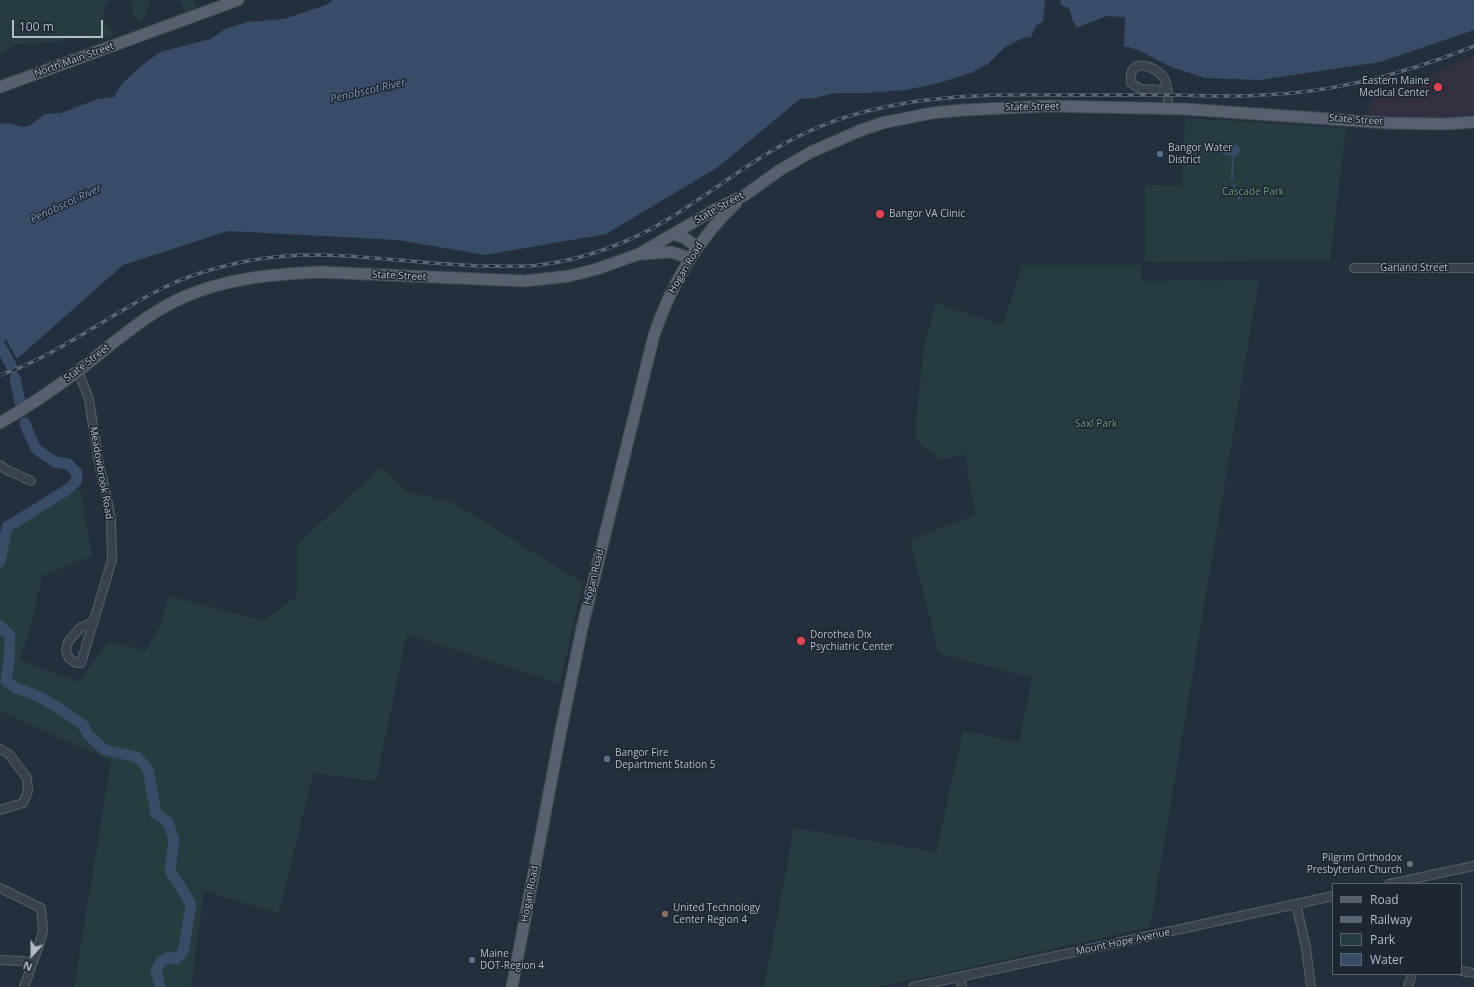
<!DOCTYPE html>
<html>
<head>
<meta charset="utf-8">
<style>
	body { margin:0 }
	#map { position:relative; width:1474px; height:987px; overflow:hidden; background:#242f3e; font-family:"Open Sans",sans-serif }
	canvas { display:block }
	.legend { position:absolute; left:1332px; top:883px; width:130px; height:92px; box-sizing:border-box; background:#1d2633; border:1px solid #59626f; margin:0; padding:5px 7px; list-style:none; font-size:12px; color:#b4bcc9 }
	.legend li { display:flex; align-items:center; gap:8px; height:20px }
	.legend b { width:20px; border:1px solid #59626f }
	.north { position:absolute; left:12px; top:935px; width:40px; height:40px; -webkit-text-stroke:3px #1d2633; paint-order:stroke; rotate:201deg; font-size:11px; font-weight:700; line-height:16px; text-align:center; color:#b4bcc9 }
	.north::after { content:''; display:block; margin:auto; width:14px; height:18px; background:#b4bcc9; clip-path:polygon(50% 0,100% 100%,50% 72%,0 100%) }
	.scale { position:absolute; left:12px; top:20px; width:91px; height:18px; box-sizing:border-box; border:2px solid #b4bcc9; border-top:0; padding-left:5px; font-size:12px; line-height:14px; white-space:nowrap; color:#b4bcc9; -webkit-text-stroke:3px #1d2633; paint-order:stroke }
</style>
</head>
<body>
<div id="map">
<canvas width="1474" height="987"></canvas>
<ul class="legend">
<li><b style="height:5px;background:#56606e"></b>Road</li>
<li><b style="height:5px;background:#5a6575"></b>Railway</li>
<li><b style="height:11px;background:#263c3f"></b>Park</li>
<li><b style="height:11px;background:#394c67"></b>Water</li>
</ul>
<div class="north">N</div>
<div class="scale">100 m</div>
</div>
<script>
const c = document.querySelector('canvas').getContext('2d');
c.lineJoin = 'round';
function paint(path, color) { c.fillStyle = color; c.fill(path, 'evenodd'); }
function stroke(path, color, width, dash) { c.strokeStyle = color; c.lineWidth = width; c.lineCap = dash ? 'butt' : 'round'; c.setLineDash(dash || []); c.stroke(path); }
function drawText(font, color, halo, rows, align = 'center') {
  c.font = font + ' "Open Sans",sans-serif'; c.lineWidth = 3; c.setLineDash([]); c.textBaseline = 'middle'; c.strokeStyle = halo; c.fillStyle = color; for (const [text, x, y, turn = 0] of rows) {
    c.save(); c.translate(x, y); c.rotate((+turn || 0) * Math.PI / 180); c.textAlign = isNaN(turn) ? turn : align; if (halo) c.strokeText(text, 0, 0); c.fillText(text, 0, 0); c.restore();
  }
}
const medical = new Path2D(`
	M1474,55V115L1439,118L1383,117L1367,114L1374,97L1428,77Z`);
const green = new Path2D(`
	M0,0H109L105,6L102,17L110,28L114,36L94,40L71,36L57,43L44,42L33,46L20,44L12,46L4,54L0,55Z
	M129,0H151L147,11L141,22L132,16L133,4Z
	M179,0H193L197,8L186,12Z
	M1185,118L1346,128L1330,261L1145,262V185L1182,186Z
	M1022,265H1141L1142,281L1259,280L1150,927L950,972L875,987H764L794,828L936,852L963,731L1019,742L1032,678L939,653L910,540L975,515L965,455L940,459L922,446L916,437V420L924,347L936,303L1003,325Z
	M381,467L407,492L452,502L583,583L560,684L407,634L376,781L313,773L279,913L204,891L191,987H74L111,761L0,711V533L80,489L92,556L42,576L30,629L20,660L78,682L109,641L146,651L161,624L169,596L264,621L297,596V545Z`);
const water = new Path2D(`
	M333,0H1044L1045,3L1043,22C1034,24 1035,30 1031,37L1023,38L1005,47L988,64L973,72L939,83L906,90L866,93H835L815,98L800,99L718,167L606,234L485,255L398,240L228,231L123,265L17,359L6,339L0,346V124L8,123L23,127L29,126L45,114L61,113L98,99L115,97L116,92L124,82L141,66L160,52L211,39L225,29L247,22L284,19L326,5Z
	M1061,0H1474V30L1380,62L1260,80L1205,78L1171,67L1140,51L1129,47H1124L1125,17L1107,16L1076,28L1075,23L1073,22L1069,8L1063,6L1060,3Z
	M1230,144L1238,145L1241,149C1238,159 1229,157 1222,153L1221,150L1224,145Z`);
const stream = new Path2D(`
	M1232,179L1233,156
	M1234,185L1240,201`);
const river = new Path2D(`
	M0,345L13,369
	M15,378L20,402
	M0,562L7,527L67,490L76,482L77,473L68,464L55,462L36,449L27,429L25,423
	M0,626L10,635L9,662L6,681L16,688L38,696L62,710L83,725L88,735L105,750L137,757L148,769L156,814L168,822L174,840L170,871L191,904L183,952L177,959L169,957L161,962L156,970L160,987`);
const minor = new Path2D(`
	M1167,90L1141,89L1131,83C1127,54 1159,67 1165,80C1169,89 1168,100 1168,109
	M1354,268H1474
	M78,371L89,399L98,458L111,518L112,560L81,663H76L69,658L66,651L68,642L80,628L93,622
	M0,465L5,469L31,481
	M0,749L9,754L27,778L28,791L23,803L0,810
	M1389,884L1474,866
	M0,888L41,908L43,931L40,942L24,987
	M1296,904L1306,947L1311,987
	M0,960L23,961L32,963
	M1461,971L1474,973
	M960,977L962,987
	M913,987L1333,896
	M1408,987L1412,974`);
const major = new Path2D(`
	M0,87L238,0
	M673,234L683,237L697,247
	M643,254L671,252L690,258
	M0,423C27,407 53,390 78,371C117,341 152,307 199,291C238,277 278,274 319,272L525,281L569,276L597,269L639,254L716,209L745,195L780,170L811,152L859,131L882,123L932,113L964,110L1048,106L1185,109L1388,123L1446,124L1474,122
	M512,987L562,725L582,628L654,335C671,285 697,240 736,203`);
const rail = new Path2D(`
	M0,375C57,356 104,318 157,291C187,275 220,266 253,260C333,246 413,266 493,266C509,266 525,267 540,265C563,262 587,256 608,248C667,228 715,185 768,153C814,125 853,112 906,103C954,95 1004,94 1053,95C1094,95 1136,95 1177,95C1206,96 1235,97 1263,95C1336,92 1407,73 1474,46`);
const markers = [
	[1438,87,5,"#e0444e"],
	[1160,154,4,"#5c6f8a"],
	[880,214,5,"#e0444e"],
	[801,641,5,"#e0444e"],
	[607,759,4,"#5c6f8a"],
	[1410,864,4,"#6b7280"],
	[665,914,4,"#8d6e63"],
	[472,960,4,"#5c6f8a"]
];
const streetNames = [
	["North Main Street",74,60,-20],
	["State Street",1032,107,-1],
	["State Street",1356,120,4],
	["State Street",719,208,-29],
	["Hogan Road",686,268,-59],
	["Garland Street",1414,268],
	["State Street",399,276,3],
	["State Street",87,363,-38],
	["Meadowbrook Road",101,473,80],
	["Hogan Road",594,577,-76],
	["Hogan Road",530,894,-79],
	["Mount Hope Avenue",1123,942,-12]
];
const poiNames = [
	["Eastern Maine",1429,81,"right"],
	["Medical Center",1429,93,"right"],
	["Bangor Water",1168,148],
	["District",1168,160],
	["Bangor VA Clinic",889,214],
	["Dorothea Dix",810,635],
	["Psychiatric Center",810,647],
	["Bangor Fire",615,753],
	["Department Station 5",615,765],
	["Pilgrim Orthodox",1402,858,"right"],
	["Presbyterian Church",1402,870,"right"],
	["United Technology",673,908],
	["Center Region 4",673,920],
	["Maine",480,954],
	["DOT-Region 4",480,966]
];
const parkNames = [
	["Cascade Park",1253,192],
	["Saxl Park",1096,424]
];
const waterNames = [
	["Penobscot River",368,91,-13],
	["Penobscot River",66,204,-25]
];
paint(medical, '#32303f');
paint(green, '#263c3f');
paint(water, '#394c67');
stroke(stream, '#394c67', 2);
stroke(river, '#394c67', 11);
stroke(minor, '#565f6c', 10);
stroke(major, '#414a57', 13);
stroke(minor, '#38414e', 8);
stroke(major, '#56606e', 11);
stroke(rail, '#5a6575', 3.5);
stroke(rail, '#1d2633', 2, [6]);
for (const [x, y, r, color] of markers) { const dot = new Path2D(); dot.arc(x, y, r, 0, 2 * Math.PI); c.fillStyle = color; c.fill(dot); stroke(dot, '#1d2633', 1.5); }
drawText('10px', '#b4bcc9', '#1d2633', streetNames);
drawText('10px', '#b4bcc9', '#1d2633', poiNames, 'left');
drawText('10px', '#6b9a76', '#1d2633', parkNames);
drawText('italic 11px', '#7c92b1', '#1d2633', waterNames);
</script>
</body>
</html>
